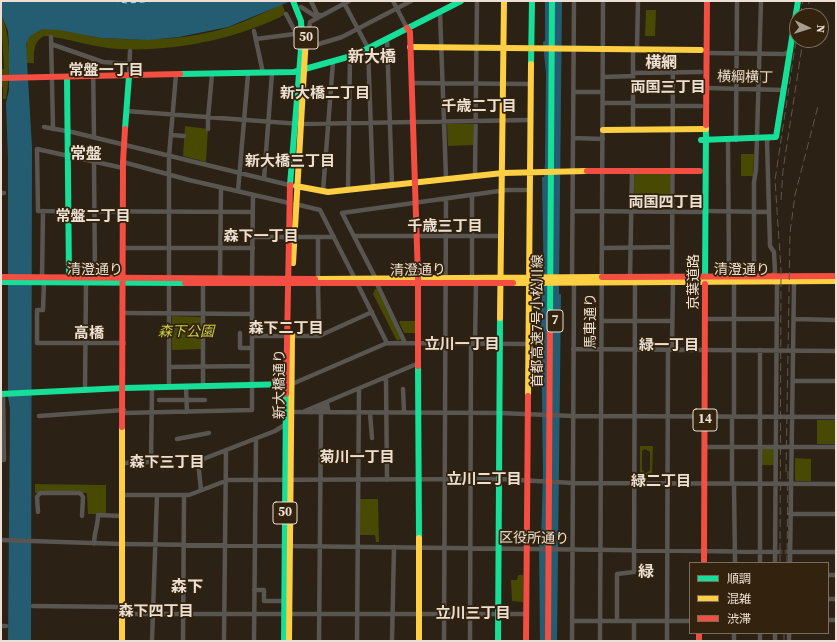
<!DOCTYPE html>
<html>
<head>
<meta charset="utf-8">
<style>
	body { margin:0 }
	#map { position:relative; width:837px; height:642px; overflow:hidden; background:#2b2115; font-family:"Source Serif 4","Noto Sans JP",serif }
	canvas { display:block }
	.frame { position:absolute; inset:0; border:2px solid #ebe0d3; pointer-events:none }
	.legend { position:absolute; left:689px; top:562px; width:140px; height:72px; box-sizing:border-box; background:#33220d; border:1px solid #7d6e5c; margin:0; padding:5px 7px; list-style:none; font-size:12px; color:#ebe0d3 }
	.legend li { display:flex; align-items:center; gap:8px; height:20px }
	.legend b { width:20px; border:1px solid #7d6e5c }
	.north { position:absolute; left:789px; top:8px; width:40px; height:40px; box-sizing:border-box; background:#33220d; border:1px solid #7d6e5c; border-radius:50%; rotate:94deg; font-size:11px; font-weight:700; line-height:16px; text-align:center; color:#ebe0d3 }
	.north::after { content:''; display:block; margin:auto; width:14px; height:18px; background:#a89d90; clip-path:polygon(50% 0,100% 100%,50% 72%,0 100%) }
</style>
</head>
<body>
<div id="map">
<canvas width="837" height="642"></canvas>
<div class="frame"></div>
<ul class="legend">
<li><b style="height:5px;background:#16e098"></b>順調</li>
<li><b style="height:5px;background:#ffcf43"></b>混雑</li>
<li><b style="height:5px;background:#f24e42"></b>渋滞</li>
</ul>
<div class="north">N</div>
</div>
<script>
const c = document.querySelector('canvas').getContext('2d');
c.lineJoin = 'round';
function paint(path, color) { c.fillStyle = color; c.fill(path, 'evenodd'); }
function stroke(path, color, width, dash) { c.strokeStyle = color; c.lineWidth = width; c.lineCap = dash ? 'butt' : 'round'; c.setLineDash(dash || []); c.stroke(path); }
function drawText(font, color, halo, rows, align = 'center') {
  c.font = font + ' "Source Serif 4","Noto Sans JP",serif'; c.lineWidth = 3.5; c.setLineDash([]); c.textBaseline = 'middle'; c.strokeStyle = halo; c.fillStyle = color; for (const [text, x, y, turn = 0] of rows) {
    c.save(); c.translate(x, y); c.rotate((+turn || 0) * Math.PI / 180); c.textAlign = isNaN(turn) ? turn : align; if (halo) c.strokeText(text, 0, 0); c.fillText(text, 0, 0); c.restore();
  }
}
const green = new Path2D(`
	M282,4L286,14C238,39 173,52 119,49C94,48 69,38 44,36C33,42 34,52 34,63H27C26,51 23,38 36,31C51,23 85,36 102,38C144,41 188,40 229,27C247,21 265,12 282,4Z
	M646,10H656L655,36H645Z
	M1,15C12,35 10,77 6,99H3V87L1,86V69H4Z
	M447,124H473V145L448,146Z
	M185,126L208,129L206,162L183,156Z
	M741,154H754L753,176H741Z
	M633,174H670V200H634Z
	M375,289H377L401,339L397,341L373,294Z
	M172,316L201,317V349L172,350Z
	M400,321H416V333H404L399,322Z
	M817,420H836V444H817Z
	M640,446H653L652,476H640ZM645,449L650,452V470L646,473L642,470V451Z
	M762,449H774V465H762Z
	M795,458L811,459V481H795Z
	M35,484L106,485V514H88L87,493H35Z
	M360,499H378L379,542H376L375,535H360Z
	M518,575H523V602L512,601L511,580H517Z`);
const water = new Path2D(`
	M1,1H291L228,27L179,37L148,40L101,38L59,30L42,29L30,36L26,44L32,147L31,641H8L10,408L8,397V158L6,103L9,90V44L8,31L1,14Z
	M545,1H562L559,288V294H561L557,641H540L539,543H541L543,475L541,318L542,295L544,294L542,177H544L545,163L546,74L543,42L545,41Z`);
const ferry = new Path2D(`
	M113,1L127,3L160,1`);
const streetTunnel = new Path2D(`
	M778,552H789`);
const street = new Path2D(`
	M311,1L318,16
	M343,1L368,48L373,187
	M393,1L407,28
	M301,7L315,16L320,15
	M440,12L446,178
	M286,14L296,33
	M254,31L263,73
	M51,37L53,129
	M256,39L302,33
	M387,39L392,185
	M51,44L103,62L130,64
	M307,47L310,22L349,1
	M309,47L342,37L411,1
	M633,49V130
	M637,49L638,1
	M706,53L784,54L789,52
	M93,59L94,137
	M633,73L701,72
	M129,76L130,51
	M603,77L633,76
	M412,83L531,84
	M706,88L784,90
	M574,92H603
	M603,103H633
	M633,106H701
	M126,111L300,124L531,120
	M208,118L212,74
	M44,127L72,132L293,186
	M208,129V120
	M171,135L184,136
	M573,138L603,139
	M769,138L767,141L770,246L774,252L775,272L772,276
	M728,140L729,276
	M736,140L737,1
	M94,161L95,278
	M123,162L189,180L289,203
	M123,168L37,149L38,211L253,212
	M475,175L477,1
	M264,179L272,73
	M221,187L220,275L223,279
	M348,190L350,57
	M238,191L248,74
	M323,191L333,62
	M1,193H4
	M295,204L320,210L355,279
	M573,211L701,212
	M706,211L769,212
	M355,236H501
	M253,237H288
	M294,237H334
	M318,238V279
	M123,248H253
	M603,248L672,247
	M754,276V182L756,170L761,1
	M672,277L673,49
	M42,278L43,211
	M169,278V156L176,75
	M472,278V195
	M630,278L632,171
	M252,279L253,195
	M376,279L342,213L506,190H530
	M44,282L43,310H37V343H124
	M774,282L777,284L775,563
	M169,283V387
	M357,283L387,343
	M318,284L319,336
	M377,284L405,343
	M124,313L252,314
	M705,319H777
	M794,319L836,320
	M602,321H672
	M240,333V348H252
	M252,336H287
	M292,336H319L372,312
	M475,344L476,283
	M573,349L836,351
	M672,350L673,282
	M169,367L251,366
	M386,378L387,480
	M793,381H836
	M292,384L387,343L528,344
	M186,387L187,412
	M203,387V283
	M403,389L404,412
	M85,390L86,282
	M159,400H205
	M327,404L328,409H317Z
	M305,411L419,363
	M292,412L500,413L573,416L836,417
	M124,413L252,410V284
	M370,413L372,438
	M39,416L124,410
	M732,417V484
	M734,417V282
	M177,439L209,433
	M705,447H836
	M1,460H4L3,394
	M123,463L151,462L152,387
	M734,484L735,563
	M201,490L198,461L275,431L286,424
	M123,495H189L228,480L500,479L573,483L836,484
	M38,512L37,497L40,493H80L83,497L82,516
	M790,514H836
	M1,540L122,544L778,552
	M94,544C94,533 98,526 98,515L122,516
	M789,552H836
	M760,563V350
	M790,563L794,284L797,281
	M828,575H836
	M254,590H264V601H285
	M828,599H836
	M33,606L122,607
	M123,614H527
	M828,620H836
	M572,621H690
	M617,621V574L634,572L635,282
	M1,626H6
	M760,633V641
	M152,641L157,495
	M183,641L184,496
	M224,641L226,450
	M254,641L256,439
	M319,641L321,413
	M357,641L359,389
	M392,641L394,547
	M444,641L446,199
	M470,641L471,344
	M572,641L574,283L572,278L574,1
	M600,641L603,1
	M634,641V621
	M667,641L668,350
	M734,641V633
	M775,641V633
	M789,641V633`);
const fast = new Path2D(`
	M531,64L532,1
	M180,74L294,72L355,55L461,1
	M67,77L69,278
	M125,129L129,76
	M701,140L776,137L798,1
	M290,185L302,37L301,21L293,1
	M1,282L185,283
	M705,284L706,125
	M550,318L552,1
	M418,366L419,538
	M1,394L124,388L291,384
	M284,641L286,394
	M498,641L500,318`);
const slow = new Path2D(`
	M410,47L701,50
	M603,130L706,129
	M296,186L328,192L503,173L587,171
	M293,263L306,36
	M315,279L602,277
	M513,283L836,281
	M500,318L504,1
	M528,396L531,64
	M419,538V641
	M122,641V427
	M289,641L292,335`);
const jam = new Path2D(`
	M407,28L410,32L418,278V366
	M1,78L180,74
	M706,125L707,1
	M587,171H700
	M1,277L315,279
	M602,277L836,276
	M185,283H513
	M286,394L290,185
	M122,427L123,162L125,129
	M704,563L705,284
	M699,633V641
	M526,641L528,396
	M548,641L550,318`);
const rail = new Path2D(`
	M800,16L803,1
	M807,16L809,1
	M781,200L783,170L803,40
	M786,472L790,233L795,195L818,106
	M780,563L781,270L775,180L797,34
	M787,563L788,467
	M784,641V633`);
const shields = [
	[306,38,24],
	[555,321,16],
	[705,420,24],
	[285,513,24]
];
const shieldNames = [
	["50",306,38],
	["7",555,321],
	["14",705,420],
	["50",285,513]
];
const streetNames = [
	["横綱横丁",745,78,1],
	["清澄通り",95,270],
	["清澄通り",742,270],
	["清澄通り",418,271,-1],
	["京葉道路",694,282,-90],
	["首都高速7号小松川線",538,321,-90],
	["馬車通り",591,321,-90],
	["新大橋通り",280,384,-90],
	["区役所通り",534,539,1]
];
const parkNames = [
	["森下公園",186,332]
];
const neighbourhoodNames = [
	["常盤一丁目",106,71],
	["両国三丁目",668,88],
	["新大橋二丁目",325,94],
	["千歳二丁目",479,107],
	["新大橋三丁目",290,162],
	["両国四丁目",666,203],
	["常盤二丁目",93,217],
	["千歳三丁目",445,227],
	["森下一丁目",261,237],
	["森下二丁目",286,329],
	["高橋",89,334],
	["立川一丁目",462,345],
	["緑一丁目",669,346],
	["菊川一丁目",357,458],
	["森下三丁目",167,463],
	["立川二丁目",484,480],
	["緑二丁目",661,482],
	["森下四丁目",156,612],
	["立川三丁目",473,614]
];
const quarterNames = [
	["新大橋",372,58],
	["横網",661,64],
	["常盤",86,155],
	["緑",646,573],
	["森下",187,588]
];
paint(green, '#484903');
paint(water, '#245d72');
stroke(ferry, '#a9ddf4', 1, [5, 4]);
stroke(streetTunnel, '#483e32', 4.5, [4.5, 2]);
stroke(street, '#595550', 4.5);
stroke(fast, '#16e098', 6);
stroke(slow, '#ffcf43', 6);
stroke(jam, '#f24e42', 6);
stroke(rail, '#5e5850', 1, [8, 4]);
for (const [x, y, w] of shields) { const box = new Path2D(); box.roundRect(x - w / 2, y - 11, w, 22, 3); c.fillStyle = '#33220d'; c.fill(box); stroke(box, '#ebe0d3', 1); }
drawText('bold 13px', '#ebe0d3', null, shieldNames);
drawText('14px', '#ebe0d3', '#33220d', streetNames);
drawText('italic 14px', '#c9cf48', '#33220d', parkNames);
drawText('bold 15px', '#ebe0d3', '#33220d', neighbourhoodNames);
drawText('bold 16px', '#ebe0d3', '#33220d', quarterNames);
</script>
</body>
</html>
